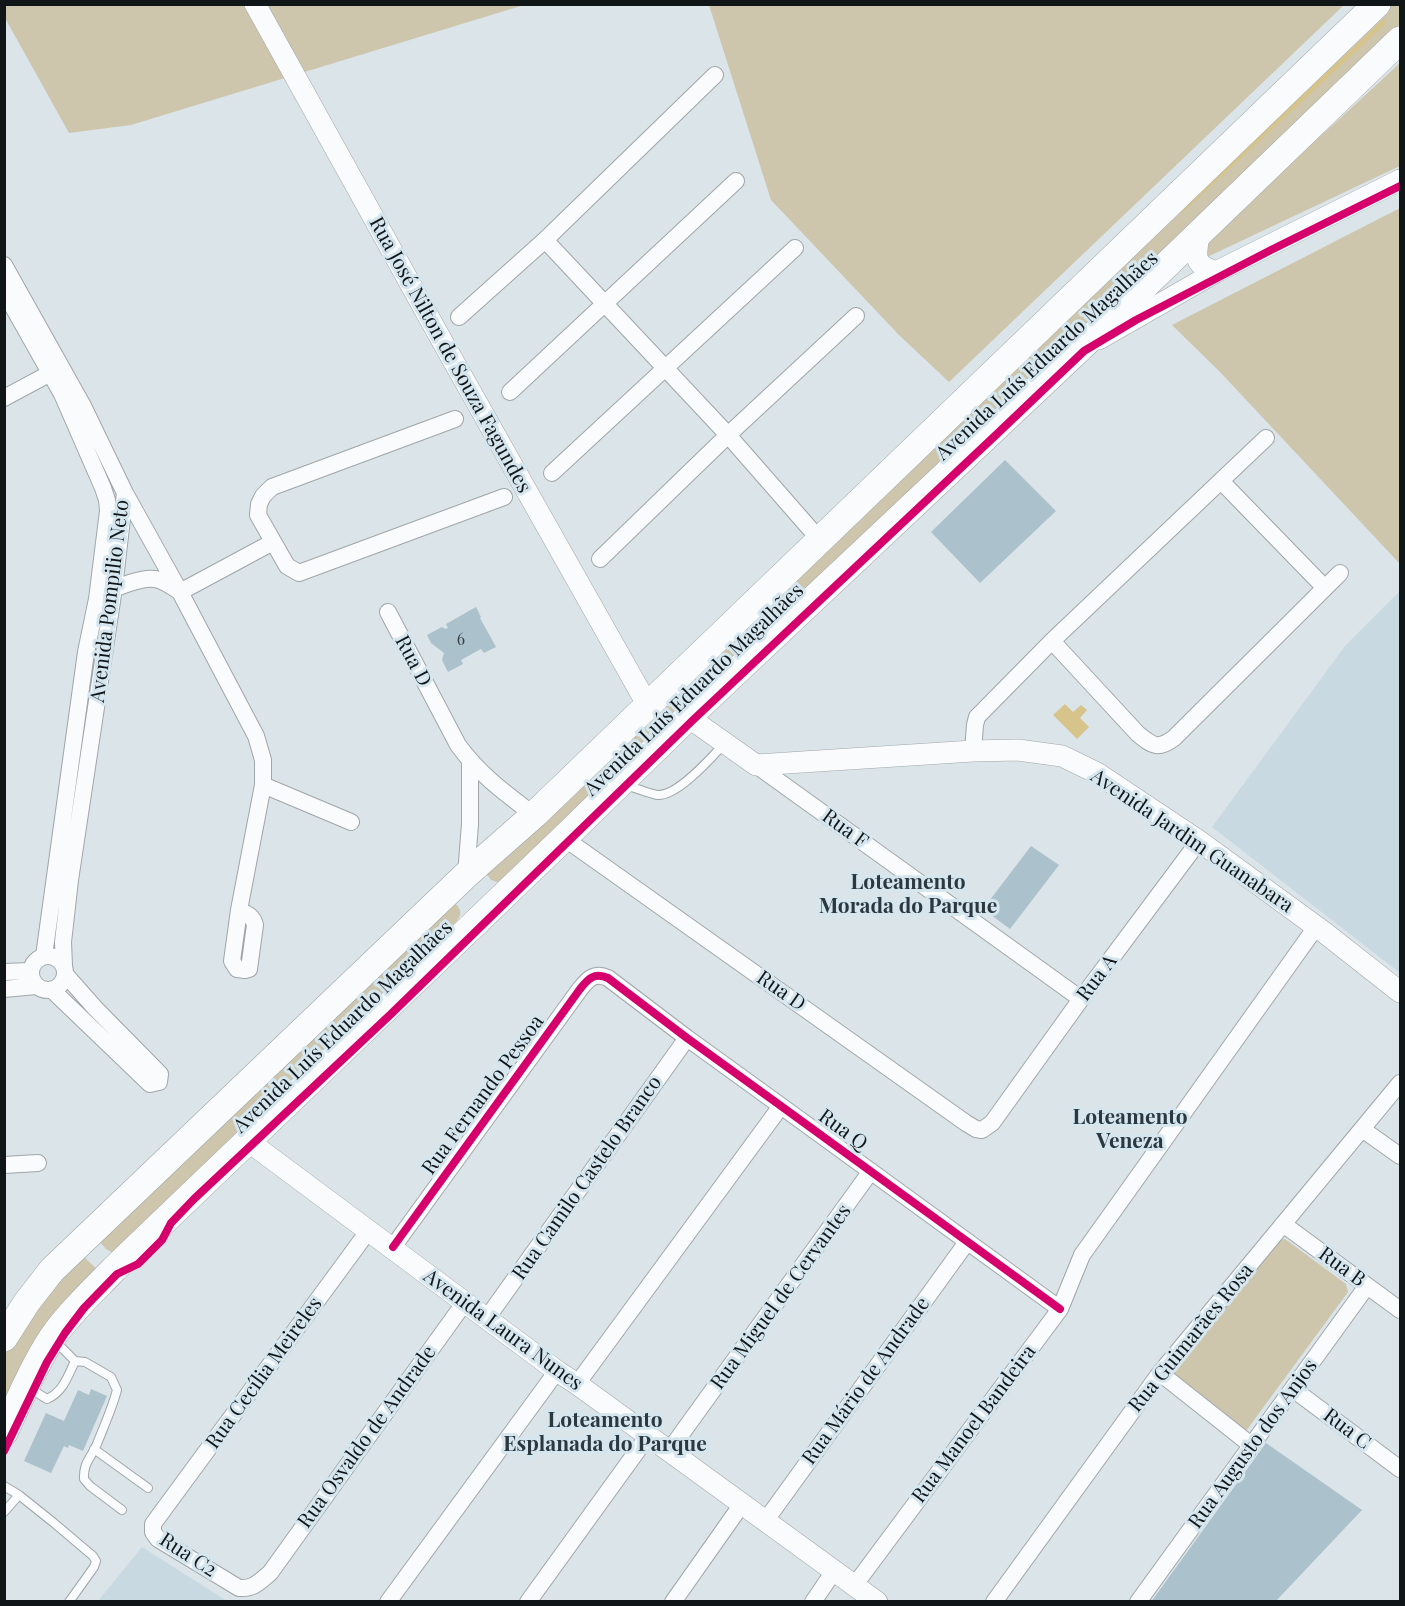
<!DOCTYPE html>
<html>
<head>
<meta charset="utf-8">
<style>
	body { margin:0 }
	#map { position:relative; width:1405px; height:1606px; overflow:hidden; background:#dbe4e8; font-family:"Playfair Display",serif }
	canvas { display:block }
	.frame { position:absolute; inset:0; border:6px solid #101518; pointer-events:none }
</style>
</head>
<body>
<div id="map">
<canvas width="1405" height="1606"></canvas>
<div class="frame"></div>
</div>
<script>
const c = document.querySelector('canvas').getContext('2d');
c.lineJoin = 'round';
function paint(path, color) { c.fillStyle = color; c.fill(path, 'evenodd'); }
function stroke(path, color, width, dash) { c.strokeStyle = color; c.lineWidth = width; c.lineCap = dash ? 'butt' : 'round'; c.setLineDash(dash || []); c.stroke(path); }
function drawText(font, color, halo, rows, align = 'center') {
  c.font = font + ' "Playfair Display",serif'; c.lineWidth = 6; c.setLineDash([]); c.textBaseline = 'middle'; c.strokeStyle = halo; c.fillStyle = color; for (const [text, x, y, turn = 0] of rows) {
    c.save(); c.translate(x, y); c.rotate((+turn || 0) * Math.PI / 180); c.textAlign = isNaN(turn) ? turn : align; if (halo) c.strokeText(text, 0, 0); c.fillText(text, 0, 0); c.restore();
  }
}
const built = new Path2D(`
	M1400,591V973L1212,827L1345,646Z
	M142,1547L227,1601H98Z`);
const green = new Path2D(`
	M4,5H524L131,125L69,133L5,18Z
	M709,5V4L1344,5L949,382L899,335L771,200Z
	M1382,5H1400V24L1216,201L500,883L491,880L485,872Z
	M1400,63V166L1205,258L1203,240L1233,211L1334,124Z
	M1400,208V564L1220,372L1172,325Z
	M452,903L457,905C462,912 461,914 457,921L394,984L113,1253L106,1249L99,1241Z
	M1285,1239L1346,1284L1348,1292L1246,1431L1166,1377L1277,1240Z
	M81,1248L86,1259L98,1270L5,1409V1350Z`);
const water = new Path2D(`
	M1065,704L1073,712L1081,705L1087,710L1080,718L1089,727L1077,739L1053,715Z`);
const stream = new Path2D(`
	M1182,210L1384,22`);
const building = new Path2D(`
	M1005,460L1056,511L980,583L931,532Z
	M476,607L481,617L480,618L496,647L484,653L481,649L461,660L463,664L448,672L442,660L444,653L431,643L427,635L442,627L445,629L448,628L446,624Z
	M1031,846L1059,865L1010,929L983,909Z
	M91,1389L107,1396L83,1451L69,1445L68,1448L64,1446L51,1473L24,1461L46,1413L64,1421L78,1390L89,1395Z
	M1266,1443L1362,1510L1275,1602H1151Z`);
const service = new Path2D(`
	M625,785C636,788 647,793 657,795C677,797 711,758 724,744
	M75,1361L85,1362L111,1377L117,1390C112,1409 104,1426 97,1444C91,1458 83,1463 84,1479L90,1486L122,1510
	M29,1388L47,1399C63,1392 68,1376 75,1361L55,1341
	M94,1449L148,1488
	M4,1486L19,1495
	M4,1512L19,1495L54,1523L93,1556L96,1561L94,1567L69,1602`);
const minor = new Path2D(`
	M545,240L728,435L819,539
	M4,265L83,406L125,493L114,588L70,880L63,942L64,965
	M4,291L62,394L103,488L107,500L108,511L97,599L86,652L44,956
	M459,317L545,240L715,75
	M510,392L736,181
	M4,398L58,369
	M455,419L272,487L263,496L259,504L258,515L287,566L299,573L504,497
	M552,473L795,248
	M1221,481L1325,588
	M125,493L180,592L273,542
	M600,559L728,435L856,316
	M105,594C116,587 142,577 155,579C163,580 173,587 180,592L256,736L263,760V785L239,910L232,961L237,969L245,970L249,969L255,925C253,916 247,914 239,910
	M388,612L458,745C479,774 505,793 534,815
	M1052,641L1138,734C1153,746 1158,750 1174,738L1340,573
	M973,751L975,725L977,717L1052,641L1266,438
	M756,765L1081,999
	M263,785L351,822
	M564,838L966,1123L976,1129L982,1130L992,1123L1081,999L1199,841
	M466,875L470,824V761
	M31 973a17 17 0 1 1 34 0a17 17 0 1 1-34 0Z
	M4,972L30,971
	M4,989L36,986
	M52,990L150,1084L159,1082L160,1074L95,1008L65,974
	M1362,1129L1400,1156
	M4,1165L38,1163
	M1283,1224L1400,1310
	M369,1230L153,1524V1532L158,1539L239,1588C254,1589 259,1582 270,1573L465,1302
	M393,1247L580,989C588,979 594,972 608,978L687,1038L781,1106L1060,1309
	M487,1318L687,1038
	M1160,1373L1251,1445
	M577,1384L781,1106
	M1293,1389L1400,1469
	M669,1451L871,1171
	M766,1520L967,1242
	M854,1586L1060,1309L1082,1255L1316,927
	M388,1602L557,1371
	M528,1602L648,1436
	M673,1602L742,1504
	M813,1602L834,1571
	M994,1602L1160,1373L1400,1083
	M1138,1602L1367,1286`);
const tertiary = new Path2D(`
	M255,4L437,332L647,704
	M1199,235C1196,256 1192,264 1216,272
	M1099,339L1216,272L1400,180
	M688,717L756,765L973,751L1018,750L1062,756L1097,773L1199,841L1325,933L1400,992
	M248,1141L557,1371L577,1384L877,1602`);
const primary = new Path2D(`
	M4,1338L27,1302L52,1270L466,875L534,815L1377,4
	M4,1433C19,1401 33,1367 52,1338C70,1312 93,1291 114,1269L564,838L688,717L1075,353L1400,40`);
const cycleway = new Path2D(`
	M393,1247L580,989C588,979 594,972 608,978L687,1038L781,1106L1060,1309
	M4,1451L47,1362L65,1333L84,1308L117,1274L138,1264L162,1240L171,1223L194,1199L391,1014L693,720L998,433L1084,351L1136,320L1271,250L1400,186`);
const numberNames = [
	["6",461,640]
];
const streetNames = [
	["Rua José Nilton de Souza Fagundes",450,355,61],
	["Avenida Luís Eduardo Magalhães",1047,356,-43],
	["Avenida Pompilio Neto",110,601,-83],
	["Rua D",413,661,62],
	["Avenida Luís Eduardo Magalhães",694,690,-44],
	["Rua F",845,829,36],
	["Avenida Jardim Guanabara",1192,841,34],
	["Rua A",1097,978,-53],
	["Rua D",781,991,35],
	["Avenida Luís Eduardo Magalhães",343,1027,-44],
	["Rua Fernando Pessoa",483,1095,-54],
	["Rua Q",843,1130,36],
	["Rua Camilo Castelo Branco",587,1178,-55],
	["Rua B",1342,1267,36],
	["Rua Miguel de Cervantes",781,1297,-54],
	["Avenida Laura Nunes",503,1330,36],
	["Rua Guimarães Rosa",1191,1338,-51],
	["Rua Cecília Meireles",264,1373,-54],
	["Rua Mário de Andrade",866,1381,-54],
	["Rua Manoel Bandeira",974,1424,-53],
	["Rua C",1347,1429,37],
	["Rua Osvaldo de Andrade",367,1437,-54],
	["Rua Augusto dos Anjos",1253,1444,-54],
	["Rua C2",188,1555,33]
];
const neighbourhoodNames = [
	["Loteamento",908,882],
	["Morada do Parque",908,906],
	["Loteamento",1130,1117],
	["Veneza",1130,1141],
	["Loteamento",605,1420],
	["Esplanada do Parque",605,1444]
];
paint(built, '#c8d9e2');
paint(green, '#cdc6ad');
paint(water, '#d7c48b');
stroke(stream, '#d7c48b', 4.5);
paint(building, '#abc1cb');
stroke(service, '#9fa6a9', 10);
stroke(minor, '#9fa6a9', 18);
stroke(tertiary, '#9fa6a9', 22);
stroke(primary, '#9fa6a9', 28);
stroke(service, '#fafbfc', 8);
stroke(minor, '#fafbfc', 16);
stroke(tertiary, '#fafbfc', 21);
stroke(primary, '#fafbfc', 27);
stroke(cycleway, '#d6006c', 8);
drawText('16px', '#374045', null, numberNames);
drawText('20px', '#101518', '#d5e6ee', streetNames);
drawText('bold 21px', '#2b383f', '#d5e6ee', neighbourhoodNames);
</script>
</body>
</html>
